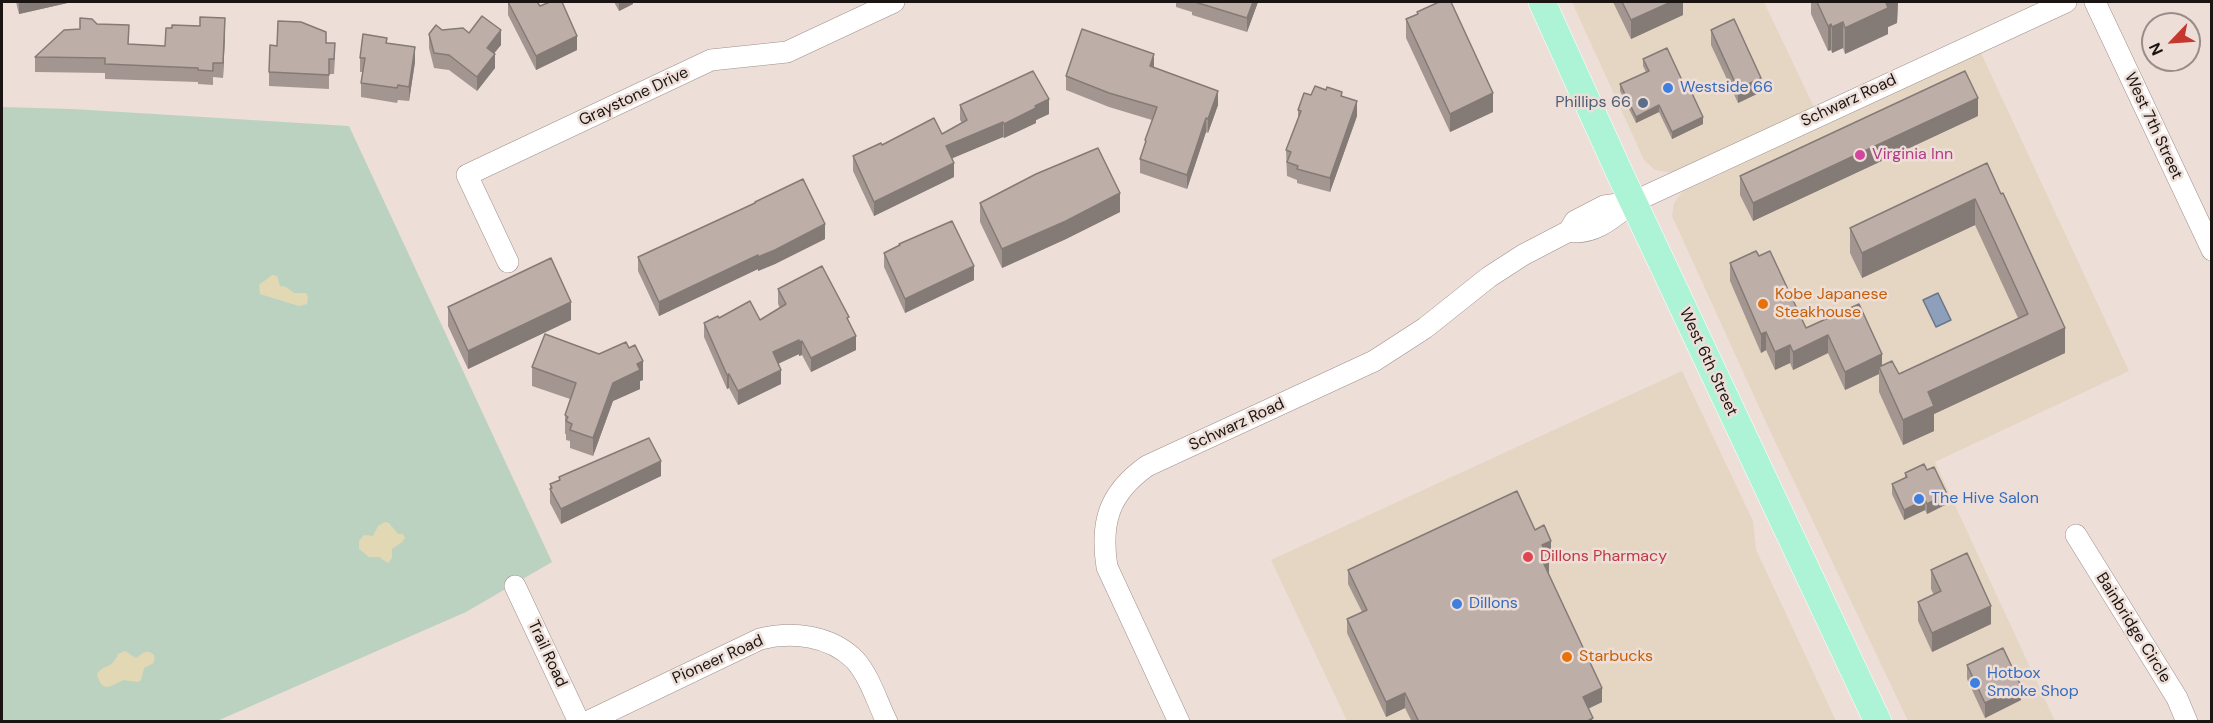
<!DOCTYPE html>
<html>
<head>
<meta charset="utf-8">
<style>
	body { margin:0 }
	#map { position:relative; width:2213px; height:723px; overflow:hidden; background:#eeded8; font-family:"DM Sans",sans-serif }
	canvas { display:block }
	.frame { position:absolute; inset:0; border:3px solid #1a1412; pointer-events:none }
	.north { position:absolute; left:2141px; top:12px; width:60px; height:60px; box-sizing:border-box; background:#eeded8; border:2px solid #998d89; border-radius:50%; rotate:245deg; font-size:16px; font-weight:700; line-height:24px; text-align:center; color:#1a1412 }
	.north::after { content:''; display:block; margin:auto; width:21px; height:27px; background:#c5382f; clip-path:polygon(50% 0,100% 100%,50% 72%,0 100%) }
</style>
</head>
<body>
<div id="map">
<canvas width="2213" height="723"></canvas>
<div class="frame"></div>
<div class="north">N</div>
</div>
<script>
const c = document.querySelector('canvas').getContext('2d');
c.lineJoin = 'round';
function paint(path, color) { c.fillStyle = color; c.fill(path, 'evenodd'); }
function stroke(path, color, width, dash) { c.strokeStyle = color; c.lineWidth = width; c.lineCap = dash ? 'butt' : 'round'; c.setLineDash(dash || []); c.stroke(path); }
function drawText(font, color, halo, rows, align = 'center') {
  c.font = font + ' "DM Sans",sans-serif'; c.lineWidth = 5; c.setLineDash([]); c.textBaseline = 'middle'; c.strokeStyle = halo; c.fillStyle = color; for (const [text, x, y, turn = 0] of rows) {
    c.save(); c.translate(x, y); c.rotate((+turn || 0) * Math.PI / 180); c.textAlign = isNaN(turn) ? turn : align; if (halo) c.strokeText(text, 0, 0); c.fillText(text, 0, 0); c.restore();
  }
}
const commercial = new Path2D(`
	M1572,2H1764L1814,107L1672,173L1655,170L1644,160Z
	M1981,53L2129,371L1935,462L2055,721H1908L1770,431L1672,216L1674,203L1682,192Z
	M1682,371L1753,521L1756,549L1760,558L1836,721H1347L1271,560Z`);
const green = new Path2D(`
	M2,107L73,109L349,126L552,562L466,612L217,721H2Z`);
const sand = new Path2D(`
	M272,275L277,276L280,286L286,287L294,293H306L308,297L307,304L299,306L260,294L259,285Z
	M385,522L389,523L398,534H403L405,538L402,542L392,549V558L388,563L379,557H369L359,549V541L364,535L373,536L378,526Z
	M125,651L136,658C143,654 146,648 154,655C156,665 151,664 144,668L141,680L138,682L123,680C111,686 102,694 97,674C104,663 111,671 118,654Z`);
const water = new Path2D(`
	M1938,293L1951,320L1936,327L1923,300Z`);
const minor = new Path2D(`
	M2095,2L2212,250
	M1569,231C1594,236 1615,216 1633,202L2066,2
	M508,262L467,175L711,60L787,52L894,2
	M2076,535L2177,698L2187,722
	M515,586L579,722
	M587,722L760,639C792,631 830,635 855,660C870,677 877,702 887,722
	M1179,722L1107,567C1100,522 1109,493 1147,466L1374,361L1425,328L1489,277L1523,255L1569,231L1575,221L1604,206L1633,202`);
const major = new Path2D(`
	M1542,2L1621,176L1878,722`);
const wall = new Path2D(`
	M16,2H72L19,14Z
	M508,2L540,6L577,50L536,70L508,15Z
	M614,2H633V4L619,11Z
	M1176,2H1258L1247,32L1192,15V12L1176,7Z
	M1613,2H1686L1683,3V15L1631,39Z
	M1811,2H1898L1897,23L1888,27V34L1845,54L1843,48L1832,53L1831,50L1828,51L1811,14Z
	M1417,12L1493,112L1450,132L1406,38V19L1417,14Z
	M97,24L129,44L165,46L225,33L223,78L213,77V85L198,84V82L105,79V73L35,72V57L80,29Z
	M442,30L469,33L501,45L494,53L495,68L477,91L449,70L434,68L429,48V34Z
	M1711,30L1761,92L1738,103L1711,45Z
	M326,43L335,58L334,74H329V89L269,86V72L277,46Z
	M387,43L415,62L409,101L398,100L397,103L361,97V83L363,72H360V58Z
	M1643,59L1687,91L1703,124L1672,139L1659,112L1636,123L1620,91V84L1646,72L1643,66Z
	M1154,68L1218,105L1208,133L1206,132L1187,189L1140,173V159L1145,145V140L1152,120L1109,107L1066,90V76Z
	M1342,96L1357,116L1330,192L1297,183V180L1287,176L1286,150L1298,119V110Z
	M960,105L1049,114L1036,120V123L1004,138L1003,137L952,158L954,177L874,216L853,171V156L882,145L942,134L962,123L960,120Z
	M1978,116L1753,221L1740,195V176Z
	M1987,163L2065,353L1934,414V431L1903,445L1879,392V374L1845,390L1828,353L1793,370L1790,363L1775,370L1766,350L1761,353L1730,281V263L1759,256L1806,328L1859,304L1882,365L1899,374L2018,318L1975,225L1862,278L1850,253V228Z
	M755,202L825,239L775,264L758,271V269L659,316L638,271V257L755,204Z
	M980,203L1120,212L1066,239L1002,268L980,222Z
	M899,244L974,280L905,313L884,267V253L899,245Z
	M778,289L849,323L856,350L811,372L802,355L799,356V354L778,364L781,384L738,405L729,388L727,389L704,337V323L719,318L760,320L780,308L778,304Z
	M448,307L571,320L468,369L448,326Z
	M599,354L643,380L640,381V389L613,401L593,456L570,448V441L566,440V434H565V415L570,399L532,386V367Z
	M1927,470L1947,504L1927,514L1925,510L1904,520L1892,494V484L1905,478V473Z
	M661,476L561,524L550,503V484L559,480V477Z
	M1535,530L1551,555L1548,557L1549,574L1602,702L1588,709L1593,722H1412L1405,708L1386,717L1347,633V619L1362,612L1348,584V570Z
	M1931,570L1991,624L1932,652L1918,621V602L1934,595L1931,589Z
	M1967,665L2021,700L1985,718L1967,679Z`);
const shadedWall = new Path2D(`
	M19,2H72L19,14Z
	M619,2H633V4L619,11Z
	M1253,2H1258L1247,32V18Z
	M1671,2H1686L1683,3V15L1631,39V20Z
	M1888,2H1898L1897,23L1888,27V34L1845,54V28Z
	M225,18V33L223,78V63Z
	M1843,22V48L1832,53V27Z
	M1831,24V50L1828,51V26Z
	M501,30V45L487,62V48Z
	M577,36V50L536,70V56Z
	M415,47V62L409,101V87Z
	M495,54V68L477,91V77Z
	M1154,54V68L1150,66Z
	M1761,78V92L1738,103V89Z
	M1218,91V105L1208,133V119Z
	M1493,93V112L1450,132V114Z
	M1978,98V116L1753,221V203Z
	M1049,99V114L1036,120V123L1004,138V124L1035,106Z
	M1357,101V116L1330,192V178Z
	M1659,105V112L1636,123V117Z
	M1703,117V124L1672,139V132Z
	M1206,118V132L1187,189V175Z
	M1003,122V137L946,161V146Z
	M954,163V177L874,216V202Z
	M1120,193V212L1066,239L1002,268V249Z
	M1975,199V225L1862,278V253Z
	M825,224V239L775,264L758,271V257Z
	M758,255V269L659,316V302Z
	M974,266V280L905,313V299Z
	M571,302V320L468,369V351Z
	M2065,328V353L1934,414V431L1903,445V420L1928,392Z
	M1766,332V350L1761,353V334Z
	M1828,335V353L1793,370V352Z
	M856,336V350L811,372V358Z
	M799,340V354L773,366V352Z
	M802,341V355L799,356V342Z
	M1790,345V363L1775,370V352Z
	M1882,354V372L1879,367V374L1845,390V372Z
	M643,361V380L640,381V389L613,401L593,456V438L613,383L637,364Z
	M781,370V384L738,405V391Z
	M729,374V388L727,389V375Z
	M661,461V476L561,524V509Z
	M1947,494V504L1927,514V504Z
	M1925,500V510L1904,520V510Z
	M1551,541V555L1542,559V545Z
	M1549,560V574L1543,562Z
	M1991,606V624L1932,652V633Z
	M2021,686V700L1985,718V703Z
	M1602,688V702L1583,711V697Z
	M1405,693V708L1386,717V702Z`);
const building = new Path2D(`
	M508,2H537L540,6L550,2H562L577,36L536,56Z
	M1195,2H1253L1247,18Z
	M1439,2H1451L1493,93L1450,114L1406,19L1418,14L1417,12Z
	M1622,2H1671L1631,20Z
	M1817,2H1888L1886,3L1888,8L1845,28L1843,22L1832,27L1831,24L1828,26Z
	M482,16L501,30L487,48L495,54L477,77L449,55L434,53L429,34L436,25L442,30L463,28L469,33Z
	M200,17L225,18L223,63H213V71L198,70V68L105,64V58L35,57L64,30L80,29V18L92,19L97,24L129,25L128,44L165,46L166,28H172V25L200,26Z
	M1734,19L1761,78L1738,89L1711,30Z
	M278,21L301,22L326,32V43H335L334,59H329V75L269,72L270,45L277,46Z
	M1082,29L1154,54L1150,66L1218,91L1208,119L1206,118L1187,175L1140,159L1146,141L1145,140L1157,107L1109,93L1066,76Z
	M363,34L387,38L386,43L415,47L409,87L398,85L397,88L361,83L365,58H360Z
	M1667,48L1687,91L1690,89L1703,117L1672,132L1659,105L1636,117L1620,84L1649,71L1643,59Z
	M1033,71L1049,99L1035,106L1036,108L1004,124L1003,122L946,146L954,163L874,202L853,156L881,143L882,145L934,118L942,134L967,120L960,105Z
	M1965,71L1978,98L1753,203L1740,176Z
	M1315,86L1326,90L1327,87L1342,92L1341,96L1357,101L1330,178L1297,169L1298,166L1287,162L1291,152L1286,150L1301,111L1298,110L1304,93L1311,95Z
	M1098,148L1120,193L1066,221L1002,249L980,203L1036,174Z
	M1987,163L2001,194L2003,193L2065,328L1928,392L1934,406L1903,420L1879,367L1892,361L1899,374L2028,314L1975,199L1862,253L1850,228Z
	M803,179L825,224L775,250L758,257V255L659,302L638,257L755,203V202Z
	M952,221L974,266L905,299L884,253L900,245L899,244Z
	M1756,251L1759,256L1770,251L1806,328L1859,304L1882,354L1845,372L1828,335L1793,352L1790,345L1775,352L1766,332L1761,334L1730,263Z
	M551,258L571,302L468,351L448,307Z
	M822,266L849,317L847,318L856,336L811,358L802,341L799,342V340L773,352L781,370L738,391L729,374L727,375L704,323L718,316L719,318L750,301L760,320L786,304L778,289Z
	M545,334L599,354L626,342L629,348L635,345L643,361L637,364L640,370L613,383L593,438L570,430L572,424L566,421L568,417L565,415L576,383L532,367Z
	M649,438L661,461L561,509L550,489L552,488L550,484L560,480L559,477Z
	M1924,464L1927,470L1934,467L1947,494L1927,504L1925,500L1904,510L1892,484L1907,477L1905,473Z
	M1517,491L1535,530L1544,525L1551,541L1542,545L1549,560L1543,562L1602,688L1583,697L1593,718L1586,722H1419L1405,693L1386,702L1347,619L1367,610L1348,570Z
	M1967,553L1991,606L1932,633L1918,602L1941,591L1931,570Z
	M2003,648L2021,686L1985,703L1967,665Z`);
const markers = [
	[1668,88,6,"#3f7fe0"],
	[1643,103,6,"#5c6f8a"],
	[1860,155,6,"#d1479c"],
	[1763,304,6,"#e8710a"],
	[1919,499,6,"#3f7fe0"],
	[1528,557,6,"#e0444e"],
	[1457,604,6,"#3f7fe0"],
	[1567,657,6,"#e8710a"],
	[1975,683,6,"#3f7fe0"]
];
const shopNames = [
	["Westside 66",1680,88],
	["The Hive Salon",1931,499],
	["Dillons",1469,604],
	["Hotbox",1987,674],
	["Smoke Shop",1987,692]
];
const streetNames = [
	["Graystone Drive",634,97,-25],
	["Schwarz Road",1849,101,-25],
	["West 7th Street",2153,126,65],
	["West 6th Street",1708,362,65],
	["Schwarz Road",1237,425,-25],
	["Bainbridge Circle",2133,628,58],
	["Trail Road",547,654,65],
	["Pioneer Road",718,660,-24]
];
const serviceNames = [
	["Phillips 66",1631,103]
];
const hotelNames = [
	["Virginia Inn",1872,155]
];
const foodNames = [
	["Kobe Japanese",1775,295],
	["Steakhouse",1775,313],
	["Starbucks",1579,657]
];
const healthNames = [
	["Dillons Pharmacy",1540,557]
];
paint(commercial, '#e5d6c3');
paint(green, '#bcd2c1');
paint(sand, '#e2d9b4');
paint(water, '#8d9fba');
stroke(water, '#6a7588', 1.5);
stroke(minor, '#9e8f8a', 22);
stroke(major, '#fff', 28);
stroke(minor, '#fff', 21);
stroke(major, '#adf4d6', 27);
paint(wall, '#a39690');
paint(shadedWall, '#847a76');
paint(building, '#bdaea8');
stroke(building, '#847a76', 1.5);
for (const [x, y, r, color] of markers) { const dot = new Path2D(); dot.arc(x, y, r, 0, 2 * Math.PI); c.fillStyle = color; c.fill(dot); stroke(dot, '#eeded8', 2); }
drawText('16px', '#366cbe', '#eeded8', shopNames, 'left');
drawText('16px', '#1a1412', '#eeded8', streetNames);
drawText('16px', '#4e5e75', '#eeded8', serviceNames, 'right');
drawText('16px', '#b23c85', '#eeded8', hotelNames, 'left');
drawText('16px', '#c56008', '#eeded8', foodNames, 'left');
drawText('16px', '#be3a42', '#eeded8', healthNames, 'left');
</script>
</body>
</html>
